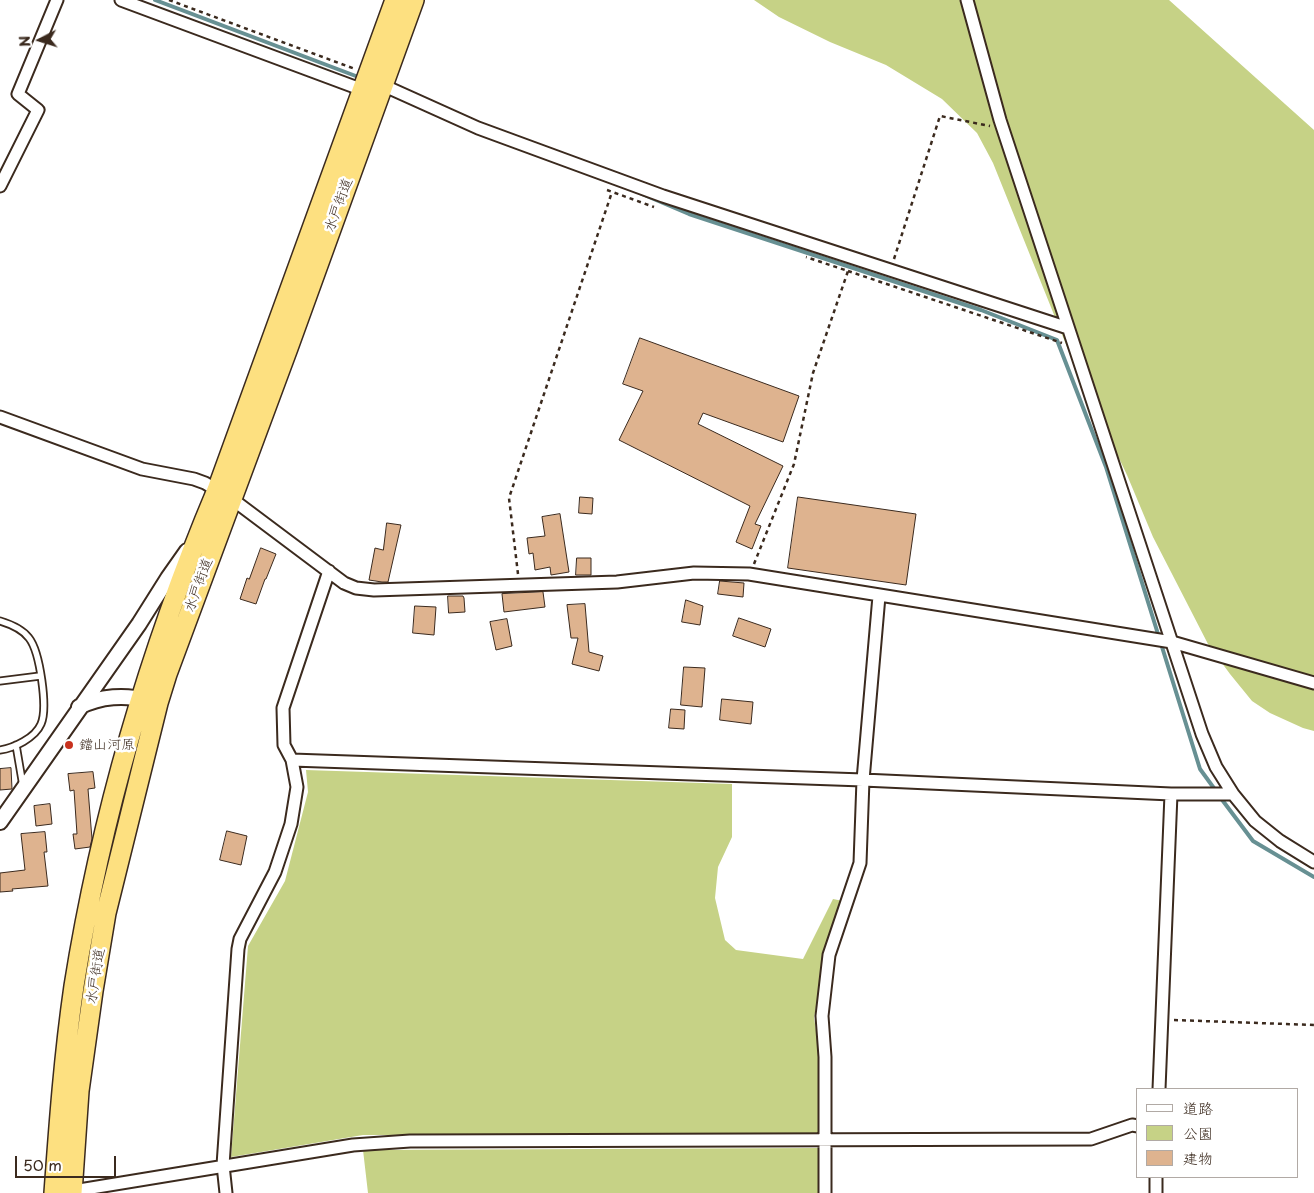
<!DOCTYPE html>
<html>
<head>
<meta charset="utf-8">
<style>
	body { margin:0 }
	#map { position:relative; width:1314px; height:1193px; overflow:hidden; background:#fff; font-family:"Playpen Sans","Klee One",sans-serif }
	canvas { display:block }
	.legend { position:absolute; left:1136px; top:1088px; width:162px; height:90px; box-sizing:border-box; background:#fff; border:1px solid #b1aaa5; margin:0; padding:6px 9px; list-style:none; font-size:15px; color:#3b2a1e }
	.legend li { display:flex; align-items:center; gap:10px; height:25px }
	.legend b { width:25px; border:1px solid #b1aaa5 }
	.north { position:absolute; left:15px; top:15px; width:50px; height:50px; -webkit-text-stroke:4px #fff; paint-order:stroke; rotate:265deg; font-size:14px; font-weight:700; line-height:20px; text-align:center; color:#3b2a1e }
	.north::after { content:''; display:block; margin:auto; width:18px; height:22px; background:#3b2a1e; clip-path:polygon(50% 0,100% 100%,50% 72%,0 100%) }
	.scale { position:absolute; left:15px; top:1156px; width:101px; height:22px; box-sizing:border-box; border:2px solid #3b2a1e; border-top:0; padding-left:6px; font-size:15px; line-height:18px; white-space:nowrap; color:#3b2a1e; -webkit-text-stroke:4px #fff; paint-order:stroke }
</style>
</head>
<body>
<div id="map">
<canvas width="1314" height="1193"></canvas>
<ul class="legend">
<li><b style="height:6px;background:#fff"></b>道路</li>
<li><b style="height:14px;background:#c6d286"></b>公園</li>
<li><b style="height:14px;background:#deb38f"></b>建物</li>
</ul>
<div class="north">N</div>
<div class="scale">50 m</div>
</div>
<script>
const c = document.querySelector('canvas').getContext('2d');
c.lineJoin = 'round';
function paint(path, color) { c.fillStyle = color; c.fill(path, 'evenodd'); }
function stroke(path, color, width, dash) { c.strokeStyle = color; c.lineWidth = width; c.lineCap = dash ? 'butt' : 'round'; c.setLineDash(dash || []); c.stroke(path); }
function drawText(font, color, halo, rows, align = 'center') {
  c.font = font + ' "Playpen Sans","Klee One",sans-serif'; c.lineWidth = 5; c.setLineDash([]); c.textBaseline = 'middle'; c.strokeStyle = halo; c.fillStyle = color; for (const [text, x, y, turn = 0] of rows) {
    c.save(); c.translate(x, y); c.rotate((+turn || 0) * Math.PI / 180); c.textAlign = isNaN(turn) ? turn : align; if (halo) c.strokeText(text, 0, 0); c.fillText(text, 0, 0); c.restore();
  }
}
const green = new Path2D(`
	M754,0H1169L1314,130V731L1303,728L1270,713L1252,701L1230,674L1208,644L1153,537L1127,475L1073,362L993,163L977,133L942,99L886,65L830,42L779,17Z
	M306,770L732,784V837L718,867L715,898L725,940L736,950L803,959L833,899L843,901L826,951L814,1018L819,1048L818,1134L363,1135L231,1157L248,946L285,881L308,792Z
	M818,1148V1193H368L363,1150Z`);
const stream = new Path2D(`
	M155,0L361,78
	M642,194L689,214L981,310L1057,340L1106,467L1200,769L1216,791
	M1220,797L1253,841L1314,877`);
const building = new Path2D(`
	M640,338L799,396L783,442L703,413L698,424L783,466L755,524L761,526L752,549L736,542L750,506L619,440L643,391L623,384Z
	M580,497L593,498L592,514L579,513Z
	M798,497L916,514L906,585L788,568Z
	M560,514L569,572L551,575L550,567L535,570L533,553L529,554L527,538L545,536L542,517Z
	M387,523L401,525L388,582H382L369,580L375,548L383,550Z
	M261,548L276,554L266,579H265L256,604L240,599L247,578L249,579Z
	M577,558H591V575H576Z
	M720,581L744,583L743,597L718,594Z
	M543,592L545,607L504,612L502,594Z
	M448,596H463L464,598L465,612L449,613Z
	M686,600L703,606L700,625L682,622Z
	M585,604L589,652L603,656L599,671L572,664L578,638H571L567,605Z
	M415,606L436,607L434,635L413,633Z
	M739,618L771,629L765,647L733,636Z
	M507,619L512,646L496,650L490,622Z
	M684,667L705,668L702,707L681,705Z
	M722,699L753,702L751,724L720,720Z
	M671,709L685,710L684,729L669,728Z
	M11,768L12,789L0,790V769Z
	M93,772L95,788L88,789L92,839L90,847L75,849L73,834H77L74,790L70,791L68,774Z
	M50,804L52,824L36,826L34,806Z
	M227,831L247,836L241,865L220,860Z
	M45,832L47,852H44L48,886L12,889L13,891L0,892V873L25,870L21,834Z`);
const path = new Path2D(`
	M169,0L355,69
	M607,190L654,207
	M894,259L940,116L990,126
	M848,271L1062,343
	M754,564L794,464L813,373L848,271L806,257
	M518,574L509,498L612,192
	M1174,1020L1314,1025`);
const service = new Path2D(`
	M0,621C10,624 23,630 29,638C40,652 48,708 41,724C35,738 14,748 0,750
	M0,681L40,676
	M16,745L23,786`);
const minor = new Path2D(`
	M121,0L363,90
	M967,0L1000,120L1202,734L1216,767L1233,794L1255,821L1280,841L1314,862
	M378,83L478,128L663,196L1068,328
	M0,186L38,110L18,94L57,0
	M0,417L142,469L194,479L205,483L232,499L344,583L356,588L374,590L617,582L694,573L749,574L1172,642L1314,683
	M292,760L863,780L1171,794H1233
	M1159,1089L1171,794
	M67,1192L353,1145L410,1141L1091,1139L1132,1125L1138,1126
	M226,1193L223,1165L238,949L240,939L275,872L291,824L297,787L292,760L284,745L283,708L329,571
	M825,1193V1057L822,1016L829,955L860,863L863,780L879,596
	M1156,1193V1177`);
const tertiary = new Path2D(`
	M79,707C100,696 126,694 148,701
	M0,822L139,624L168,578L187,551`);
const trunk = new Path2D(`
	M54,1193C59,1124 64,1055 74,986C101,817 150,649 217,490L395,0
	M72,1193L79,1091L93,991L106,913L158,703L167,674L288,348L414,0`);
const markers = [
	[69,745,5,"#c8321e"]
];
const streetNames = [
	["水戸街道",339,205,-70],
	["水戸街道",199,585,-70],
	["水戸街道",96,976,-81]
];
const poiNames = [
	["鐺山河原",79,745]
];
paint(green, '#c6d286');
stroke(stream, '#679093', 4);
paint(building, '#deb38f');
stroke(building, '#3b2a1e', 1);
stroke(service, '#3b2a1e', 9);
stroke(minor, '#3b2a1e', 15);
stroke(tertiary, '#3b2a1e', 18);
stroke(trunk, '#3b2a1e', 22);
stroke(path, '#3b2a1e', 2.5, [4, 4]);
stroke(service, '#fff', 5.5);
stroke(minor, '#fff', 11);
stroke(tertiary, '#fff', 14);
stroke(trunk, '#fde080', 19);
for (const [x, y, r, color] of markers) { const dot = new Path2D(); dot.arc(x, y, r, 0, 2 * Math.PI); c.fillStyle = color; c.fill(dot); stroke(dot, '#fff', 2); }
drawText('14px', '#3b2a1e', '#fff', streetNames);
drawText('14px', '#3b2a1e', '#fff', poiNames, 'left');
</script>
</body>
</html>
